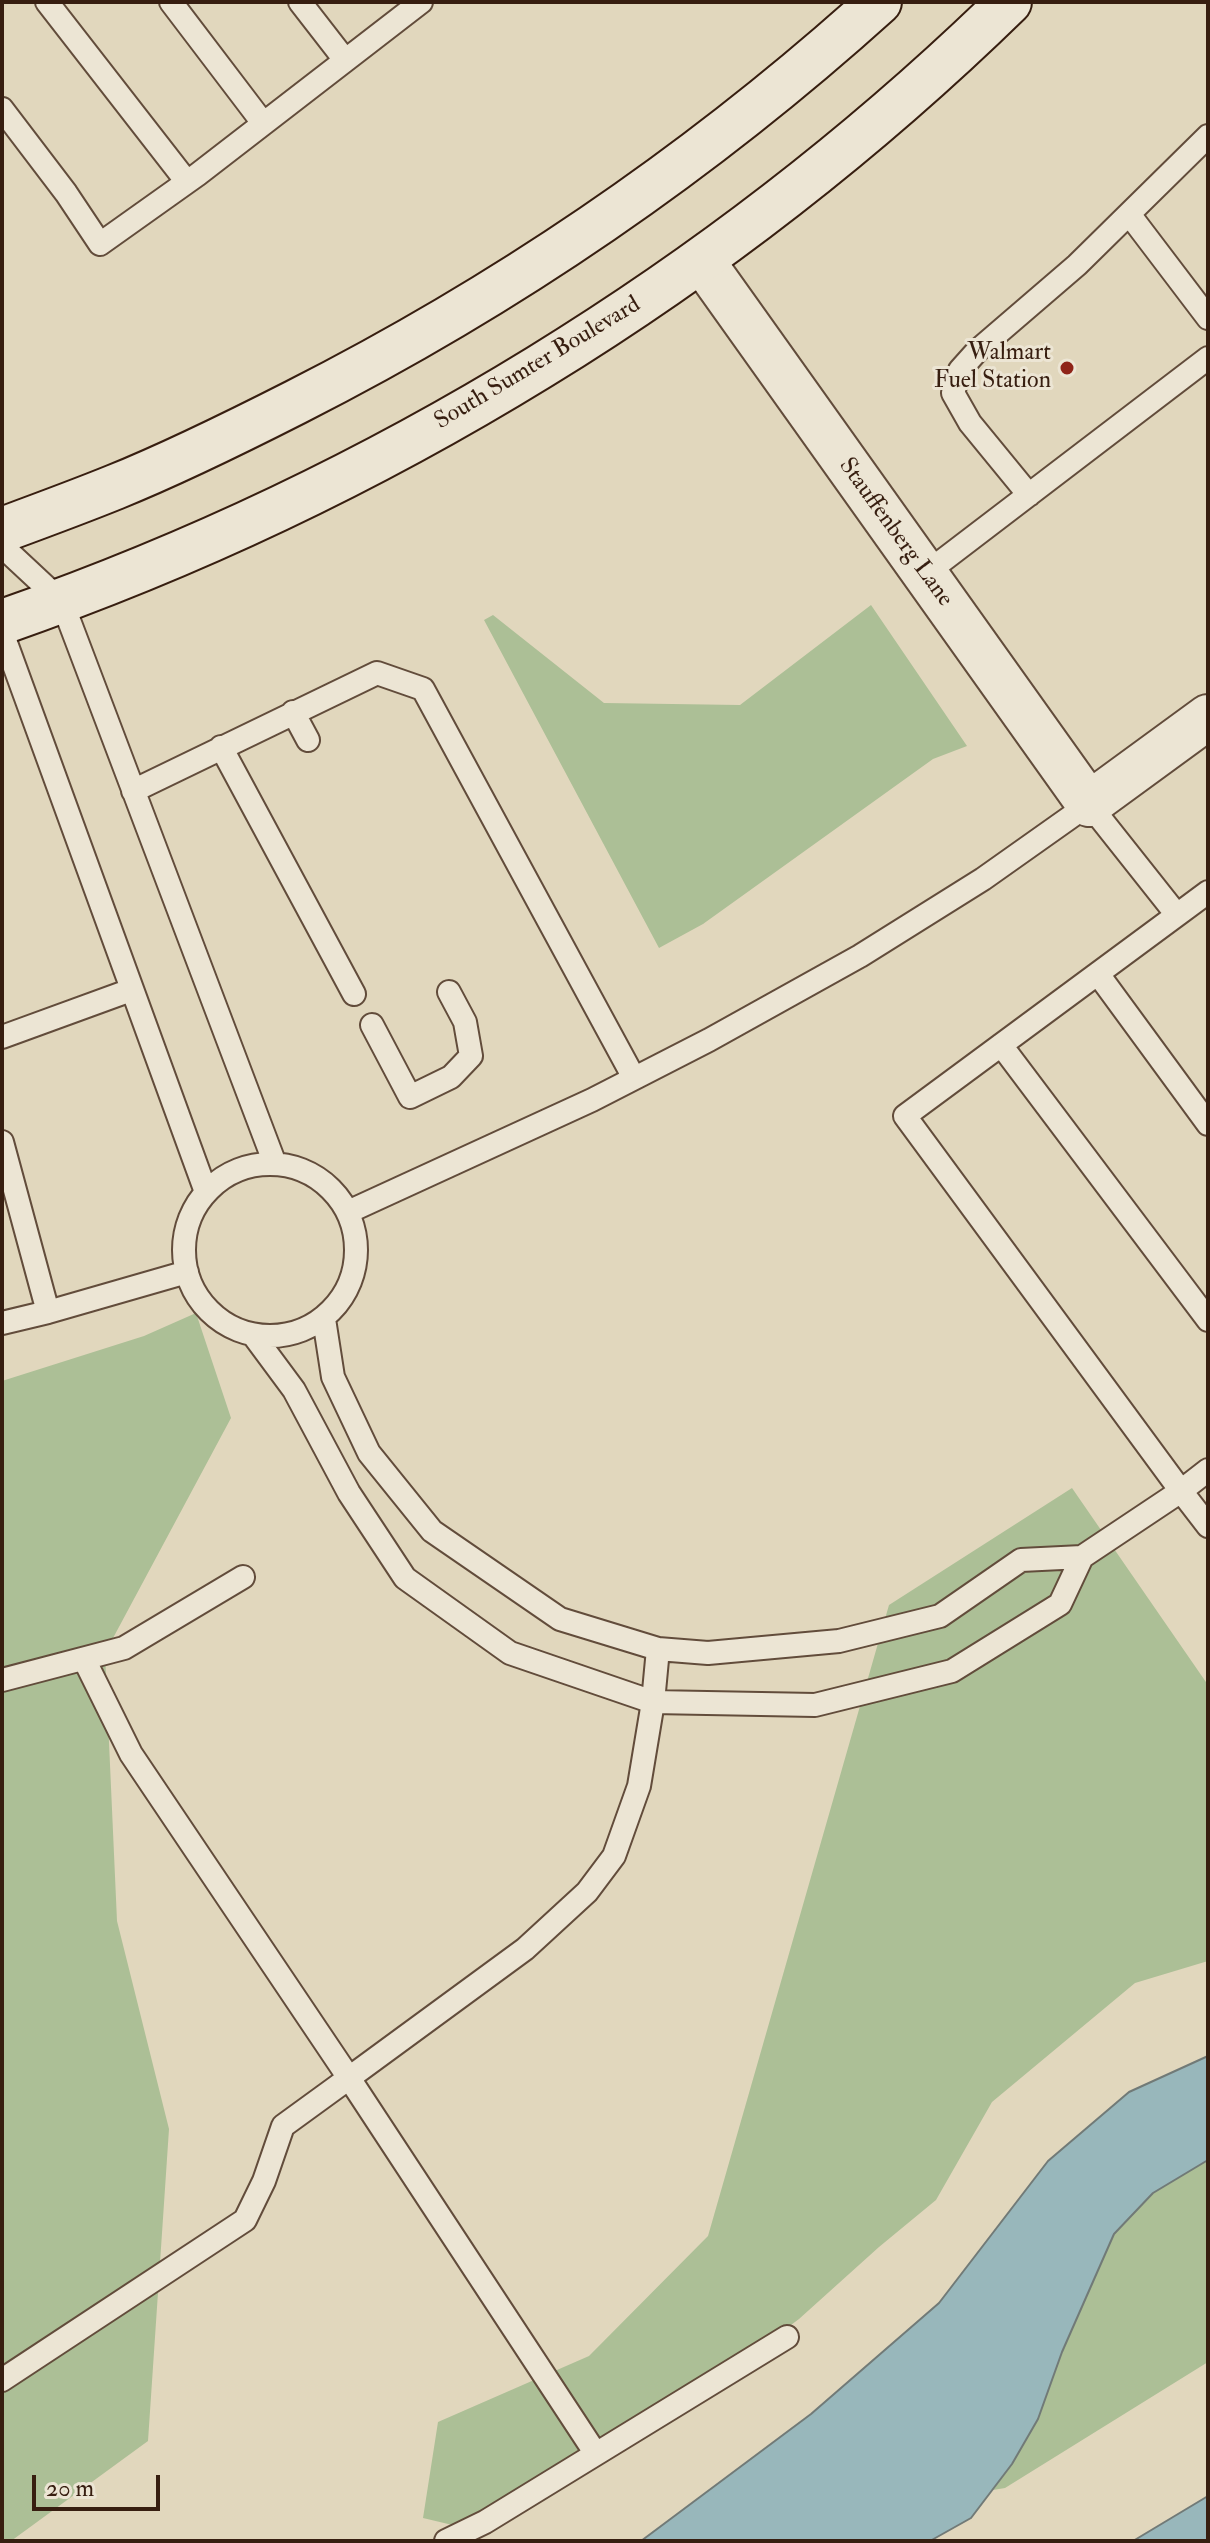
<!DOCTYPE html>
<html>
<head>
<meta charset="utf-8">
<style>
	body { margin:0 }
	#map { position:relative; width:1210px; height:2543px; overflow:hidden; background:#e1d7bd; font-family:"IM FELL Double Pica",serif }
	canvas { display:block }
	.frame { position:absolute; inset:0; border:4px solid #371e10; pointer-events:none }
	.scale { position:absolute; left:32px; top:2475px; width:128px; height:36px; box-sizing:border-box; border:4px solid #371e10; border-top:0; padding-left:10px; font-size:24px; line-height:28px; white-space:nowrap; color:#371e10; -webkit-text-stroke:6px #ece5d4; paint-order:stroke }
</style>
</head>
<body>
<div id="map">
<canvas width="1210" height="2543"></canvas>
<div class="frame"></div>
<div class="scale">20 m</div>
</div>
<script>
const c = document.querySelector('canvas').getContext('2d');
c.lineJoin = 'round';
function paint(path, color) { c.fillStyle = color; c.fill(path, 'evenodd'); }
function stroke(path, color, width, dash) { c.strokeStyle = color; c.lineWidth = width; c.lineCap = dash ? 'butt' : 'round'; c.setLineDash(dash || []); c.stroke(path); }
function drawText(font, color, halo, rows, align = 'center') {
  c.font = font + ' "IM FELL Double Pica",serif'; c.lineWidth = 6; c.setLineDash([]); c.textBaseline = 'middle'; c.strokeStyle = halo; c.fillStyle = color; for (const [text, x, y, turn = 0] of rows) {
    c.save(); c.translate(x, y); c.rotate((+turn || 0) * Math.PI / 180); c.textAlign = isNaN(turn) ? turn : align; if (halo) c.strokeText(text, 0, 0); c.fillText(text, 0, 0); c.restore();
  }
}
const green = new Path2D(`
	M871,605L967,746L933,759L703,924L659,948L484,620L493,615L604,703L740,705Z
	M196,1313L231,1418L105,1653L117,1921L169,2129L148,2441L11,2541H2V1381L144,1336Z
	M1072,1488L1208,1685V1961L1135,1983L992,2102L936,2200L879,2247L799,2319L692,2399L486,2533L423,2518L438,2422L589,2356L708,2236L889,1605Z
	M1208,2160V2362L1005,2488L993,2490L1012,2464L1038,2419L1062,2352L1114,2234L1153,2193Z`);
const water = new Path2D(`
	M1208,2056V2160L1153,2193L1114,2234L1062,2352L1038,2419L1012,2464L971,2518L930,2541H641L811,2414L939,2303L1048,2161L1129,2092Z
	M1208,2496V2541H1133Z`);
const service = new Path2D(`
	M47,2L187,182
	M171,2L263,123
	M300,2L345,60
	M2,109L66,193L100,244L197,175L421,2
	M1129,214L1208,318
	M1029,495L970,423L953,393L960,370L977,351L1077,265L1208,136
	M2,546L62,602L275,1164
	M925,574L1208,358
	M2,632L206,1192
	M293,712L308,740
	M221,747L354,994
	M133,791L377,673L423,689L634,1078
	M1177,915L905,1116L1181,1491L1208,1470
	M1098,974L1208,1124
	M372,1025L410,1097L451,1077L471,1056L465,1022L449,992
	M2,1037L131,990
	M1001,1045L1208,1320
	M2,1142L48,1312
	M184 1250a86 86 0 1 1 172 0a86 86 0 1 1-172 0Z
	M348,1212L592,1100L709,1040L860,956L983,879L1089,804L1177,915L1208,892
	M324,1319L333,1377L369,1453L432,1531L560,1619L658,1649L708,1653L839,1641L940,1616L1021,1560L1082,1557
	M2,1323L48,1312L187,1272
	M254,1336L294,1390L349,1493L405,1578L510,1653L653,1702L815,1705L952,1671L1060,1604L1082,1557L1181,1491L1208,1526
	M84,1659L131,1754L349,2078L525,1949L587,1892L614,1856L639,1786L653,1702L658,1649
	M2,1680L124,1648L243,1577
	M2,2380L245,2220L264,2181L283,2126L349,2078L596,2454L787,2337
	M446,2541L485,2522L596,2454`);
const minor = new Path2D(`
	M702,261L1089,804L1208,717`);
const secondary = new Path2D(`
	M2,530C40,516 78,502 115,487C177,462 237,432 296,402C507,295 703,161 879,2
	M2,622C376,492 725,279 1009,2`);
const markers = [
	[1067,368,8,"#8f2418"]
];
const poiNames = [
	["Walmart",1051,354],
	["Fuel Station",1051,382]
];
const streetNames = [
	["South Sumter Boulevard",538,364,-31],
	["Stauffenberg Lane",895,533,54]
];
paint(green, '#acbf96');
paint(water, '#98b7bb');
stroke(water, '#717a77', 2);
stroke(service, '#624c3b', 26);
stroke(minor, '#624c3b', 48);
stroke(secondary, '#371e10', 48);
stroke(service, '#ece5d4', 22);
stroke(minor, '#ece5d4', 44);
stroke(secondary, '#ece5d4', 44);
for (const [x, y, r, color] of markers) { const dot = new Path2D(); dot.arc(x, y, r, 0, 2 * Math.PI); c.fillStyle = color; c.fill(dot); stroke(dot, '#ece5d4', 3); }
drawText('24px', '#371e10', '#ece5d4', poiNames, 'right');
drawText('24px', '#371e10', '#ece5d4', streetNames);
</script>
</body>
</html>
